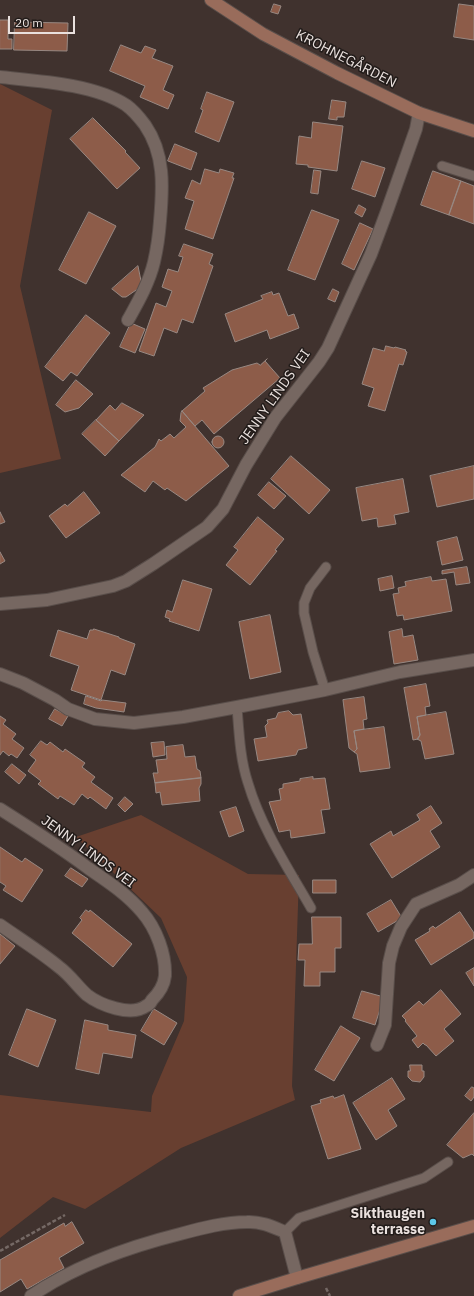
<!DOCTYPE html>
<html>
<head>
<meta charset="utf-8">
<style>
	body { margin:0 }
	#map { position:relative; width:474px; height:1296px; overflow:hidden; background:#40322e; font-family:"IBM Plex Sans",sans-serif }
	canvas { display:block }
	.scale { position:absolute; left:8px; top:16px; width:67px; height:18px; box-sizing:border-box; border:2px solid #eae1de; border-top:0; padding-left:5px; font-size:12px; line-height:14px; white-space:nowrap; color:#eae1de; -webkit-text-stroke:3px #221c1a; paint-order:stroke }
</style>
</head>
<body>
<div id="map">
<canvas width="474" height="1296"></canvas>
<div class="scale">20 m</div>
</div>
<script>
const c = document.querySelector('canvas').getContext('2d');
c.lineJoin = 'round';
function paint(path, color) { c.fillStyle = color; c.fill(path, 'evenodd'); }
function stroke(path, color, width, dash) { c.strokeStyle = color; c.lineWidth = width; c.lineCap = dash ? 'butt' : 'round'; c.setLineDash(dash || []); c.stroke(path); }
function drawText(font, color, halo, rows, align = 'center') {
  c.font = font + ' "IBM Plex Sans",sans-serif'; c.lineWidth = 3; c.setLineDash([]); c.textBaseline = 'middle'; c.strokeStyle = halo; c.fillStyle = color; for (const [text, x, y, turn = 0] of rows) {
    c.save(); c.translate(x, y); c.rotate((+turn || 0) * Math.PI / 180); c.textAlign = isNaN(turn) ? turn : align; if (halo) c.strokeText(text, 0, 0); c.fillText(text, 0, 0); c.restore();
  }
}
const green = new Path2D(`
	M0,84L52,110L20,286L61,459L0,473Z
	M141,815L248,874L299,875L292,1086L295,1100L181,1148L85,1209L53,1197L0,1238V1095L151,1112L152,1096L184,1021L187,977L161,918L76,837Z`);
const building = new Path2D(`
	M274,4L281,6L278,14L271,12Z
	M459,4L474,6V40L454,37Z
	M0,20H8V39H12V49H0Z
	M15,22L68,23L67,51L14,50Z
	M121,45L141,53L145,46L156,50L152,58L173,66L163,90L174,95L168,109L140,97L145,86L110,71Z
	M207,92L234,102L219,142L195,132L203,110L201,109Z
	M332,100L346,102L344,117H337V120L329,119Z
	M93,118L126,151L125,152L140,168L117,189L70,139Z
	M313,122L343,126L337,171L308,167V165L296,164L299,136L311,138Z
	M175,144L197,153L191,170L168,161Z
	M362,161L385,168L375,197L352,189Z
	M205,169L219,173L220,169L234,173L232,178H234L213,239L185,229L194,201L185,198L192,180L200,184Z
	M314,170L321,171L318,194L311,193Z
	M433,171L461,181L449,215L421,205Z
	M461,181L474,186V224L449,215Z
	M359,205L366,209L362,217L355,213Z
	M312,210L339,220L315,280L288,270Z
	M89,212L116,226L86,284L59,270Z
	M360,223L373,229L354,270L342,264Z
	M184,244L213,254L209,264L213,266L193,323L182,319L177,333L164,328L154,356L139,351L156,303L166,307L172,291L162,287L168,269L178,272L183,257L179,256Z
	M138,266L142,286L126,297H122L112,289Z
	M333,289L339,292L335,302L328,299Z
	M272,292L273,295L279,293L288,316L294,314L299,328L270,339L267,330L235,342L225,314L263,299L261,296Z
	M86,315L110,333L77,376L71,372L63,381L45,367Z
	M131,323L145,329L135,353L120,347Z
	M386,346L394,348L395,347L406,350L405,351L407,352L403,365L399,364L385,411L368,406L374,388L362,384L373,348L384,351Z
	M267,359L265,361L280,378L214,434L202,420L195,426L182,411L205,391L203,388L232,370L257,363L260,365Z
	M76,380L93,394L79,408L65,412L56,405Z
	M122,403L144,415L119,441L96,420L110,405L115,410Z
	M182,411L229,466L186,501L167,488L165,490L153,481L145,492L121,475L155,447L159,439L161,441L170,434L174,438L186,427L180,421L181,413Z
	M96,420L119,441L105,456L82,434Z
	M212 442a6 6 0 1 1 12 0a6 6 0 1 1-12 0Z
	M291,456L330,490L309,514L271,479Z
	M474,466V499L437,507L430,476Z
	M403,479L409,512L394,515L396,524L378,527L377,518L362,521L356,488Z
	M269,482L286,496L274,509L258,495Z
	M84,492L100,513L66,538L49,516L65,504L67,506Z
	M0,512L5,522L0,524Z
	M258,517L284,539L275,550L277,551L250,585L226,565L238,550L234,547Z
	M457,537L463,560L442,565L437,542Z
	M0,552L5,561L0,564Z
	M467,567L470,583L456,585L454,572L442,574V571Z
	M392,576L394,588L380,591L378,579Z
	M431,577L432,581L446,579L452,611L404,620L403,615L397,616L393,594L399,593L398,588L406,586L405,582Z
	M183,580L212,589L199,631L169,621L170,619L165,617L167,610L172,612Z
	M270,615L281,672L250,679L239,622Z
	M94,629L119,637V638L135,644L125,675L111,670L101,700L71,690L79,666L50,656L58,630L87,639L90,630H93Z
	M402,629L403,637L413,635L418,660L394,664L389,632Z
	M426,684L430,706L425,707L426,715L417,717L420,735L418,739L413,740L404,688Z
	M86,696L101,701L102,700L126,703L124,712L96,708L84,704Z
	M364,697L367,719L363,720L364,729L354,731L357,749L354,752L349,748L343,700Z
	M55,709L68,716L62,726L49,719Z
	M289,711L293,715L301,714L307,748L298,750L296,755L258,761L254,739L267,737L265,726L268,723L267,720L276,718L278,713Z
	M446,712L454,754L425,759L421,741L417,739L420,735L417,717Z
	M0,716L6,720L3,724L16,734L12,739L24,748L17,758L11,754L9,756L3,751L0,755Z
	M384,727L390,768L360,772L357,754L354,752L357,749L354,731Z
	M41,741L47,745L50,742L63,752L65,749L85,763L82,767L95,777L91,782L113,798L106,809L90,797L88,799L82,794L74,805L60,796L58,799L38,784L41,781L28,771L36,760L30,755Z
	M164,742L165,755L153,757L151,743Z
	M183,745L185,757L195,756L197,769L200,771L201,778L155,783L153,773H158L156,760L167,759L166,747Z
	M12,764L26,775L19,784L5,772Z
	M313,777V779L325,778L330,809L321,810L325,833L291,838L290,830L279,832L269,802L281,800L279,789L283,788V784L300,781V779Z
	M201,778V784L199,788L200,801L162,805L160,792L156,793L155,783Z
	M125,797L133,804L125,812L118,805Z
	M431,806L442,823L430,831L440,847L392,878L370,844L391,831L393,836L420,820L417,815Z
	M236,807L244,831L229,837L220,812Z
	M0,847L22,862L25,858L43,870L22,902L3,890L6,886L0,882Z
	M71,868L88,879L82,887L65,876Z
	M313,880H336V893H313Z
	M391,900L402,918L378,932L367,914Z
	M86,910L89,912L90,910L132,944L113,967L72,933L82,920L80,918Z
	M460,912L474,933V938L431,965L415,940L430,931L429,929L433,926L435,928Z
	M312,917H341V948H335V972H320V986H304L305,960H298L299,944H312Z
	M0,934L15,946L0,964Z
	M474,968V986L466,973Z
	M441,990L461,1014L444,1029L454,1041L436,1056L426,1045H425L423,1043L418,1048L412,1040L417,1036L405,1021L406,1020L402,1016L419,1001L423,1005Z
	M362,991L384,997L375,1025L353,1018Z
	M27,1009L56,1020L38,1067L9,1055Z
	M154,1009L177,1023L164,1045L141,1031Z
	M85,1020L108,1025V1030L136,1035L132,1058L103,1053L99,1074L76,1069Z
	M341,1026L360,1038L334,1081L315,1070Z
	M410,1065H422V1071H424V1077L420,1082L412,1081L408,1077V1071H410Z
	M392,1078L405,1099L388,1110L397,1126L376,1140L353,1103Z
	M472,1087L474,1088V1097L471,1101L465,1096Z
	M344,1095L361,1149L328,1159L311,1106L321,1103L320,1100L333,1096L334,1098Z
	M474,1113V1156L472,1154L463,1158L447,1145Z
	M72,1222L84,1243L59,1258L64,1268L27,1289L21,1279L0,1292V1260L64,1223L65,1226Z`);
const path = new Path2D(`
	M0,1251L65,1215
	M326,1288L330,1296`);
const lane = new Path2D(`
	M442,166L474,176
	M325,690L313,652L304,613V603L310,588L326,567
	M237,707C239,732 240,759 248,783C261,827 288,868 311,908
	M285,1232L299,1218L424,1178L448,1162`);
const street = new Path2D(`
	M0,77C38,81 94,84 126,105C133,110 139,117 145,125C165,154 163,187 160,221C159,235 157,249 154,262C149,283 138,302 128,320
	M0,604L47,600L113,586L126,581L153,564L207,527L223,509L246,465L275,418L319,362L328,348L371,254L387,211L416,129L419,113
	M0,674L23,683L55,700L68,709L95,719L134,723L183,717L237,707L325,690L400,672L474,660
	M0,809C30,828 60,847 88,868C107,881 127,894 142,912C156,928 166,954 165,976C164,986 159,993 152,1000C151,1002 149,1005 146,1006C131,1017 100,1005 87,995C77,986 70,975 59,967C41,952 20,939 0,925
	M377,1045L385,1025L389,963L393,946L401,927L416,904L459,885L474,875
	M31,1296C76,1265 128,1247 180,1234C202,1228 225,1222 247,1222C260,1221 273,1227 285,1232L297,1278`);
const secondary = new Path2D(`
	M211,0L263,34L337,73L419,113L474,131
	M239,1296L297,1278L474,1226`);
const markers = [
	[433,1222,4,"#5cc7e8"]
];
const streetNames = [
	["KROHNEGÅRDEN",346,59,27],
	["JENNY LINDS VEI",275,397,-55],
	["JENNY LINDS VEI",88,852,36]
];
const poiNames = [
	["Sikthaugen",425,1214],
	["terrasse",425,1230]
];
paint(green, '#683f30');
paint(building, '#8d5c49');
stroke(building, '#978882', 1);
stroke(lane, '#594e4a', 11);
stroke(street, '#594e4a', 14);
stroke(secondary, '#594e4a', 14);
stroke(path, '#756965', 2.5, [4, 2]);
stroke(lane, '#766761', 9);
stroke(street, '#766761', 12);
stroke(secondary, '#996c5b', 12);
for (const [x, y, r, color] of markers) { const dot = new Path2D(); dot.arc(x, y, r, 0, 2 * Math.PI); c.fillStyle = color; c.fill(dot); stroke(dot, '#221c1a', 1.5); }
drawText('14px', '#eae1de', '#221c1a', streetNames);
drawText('bold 14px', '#eae1de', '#221c1a', poiNames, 'right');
</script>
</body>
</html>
